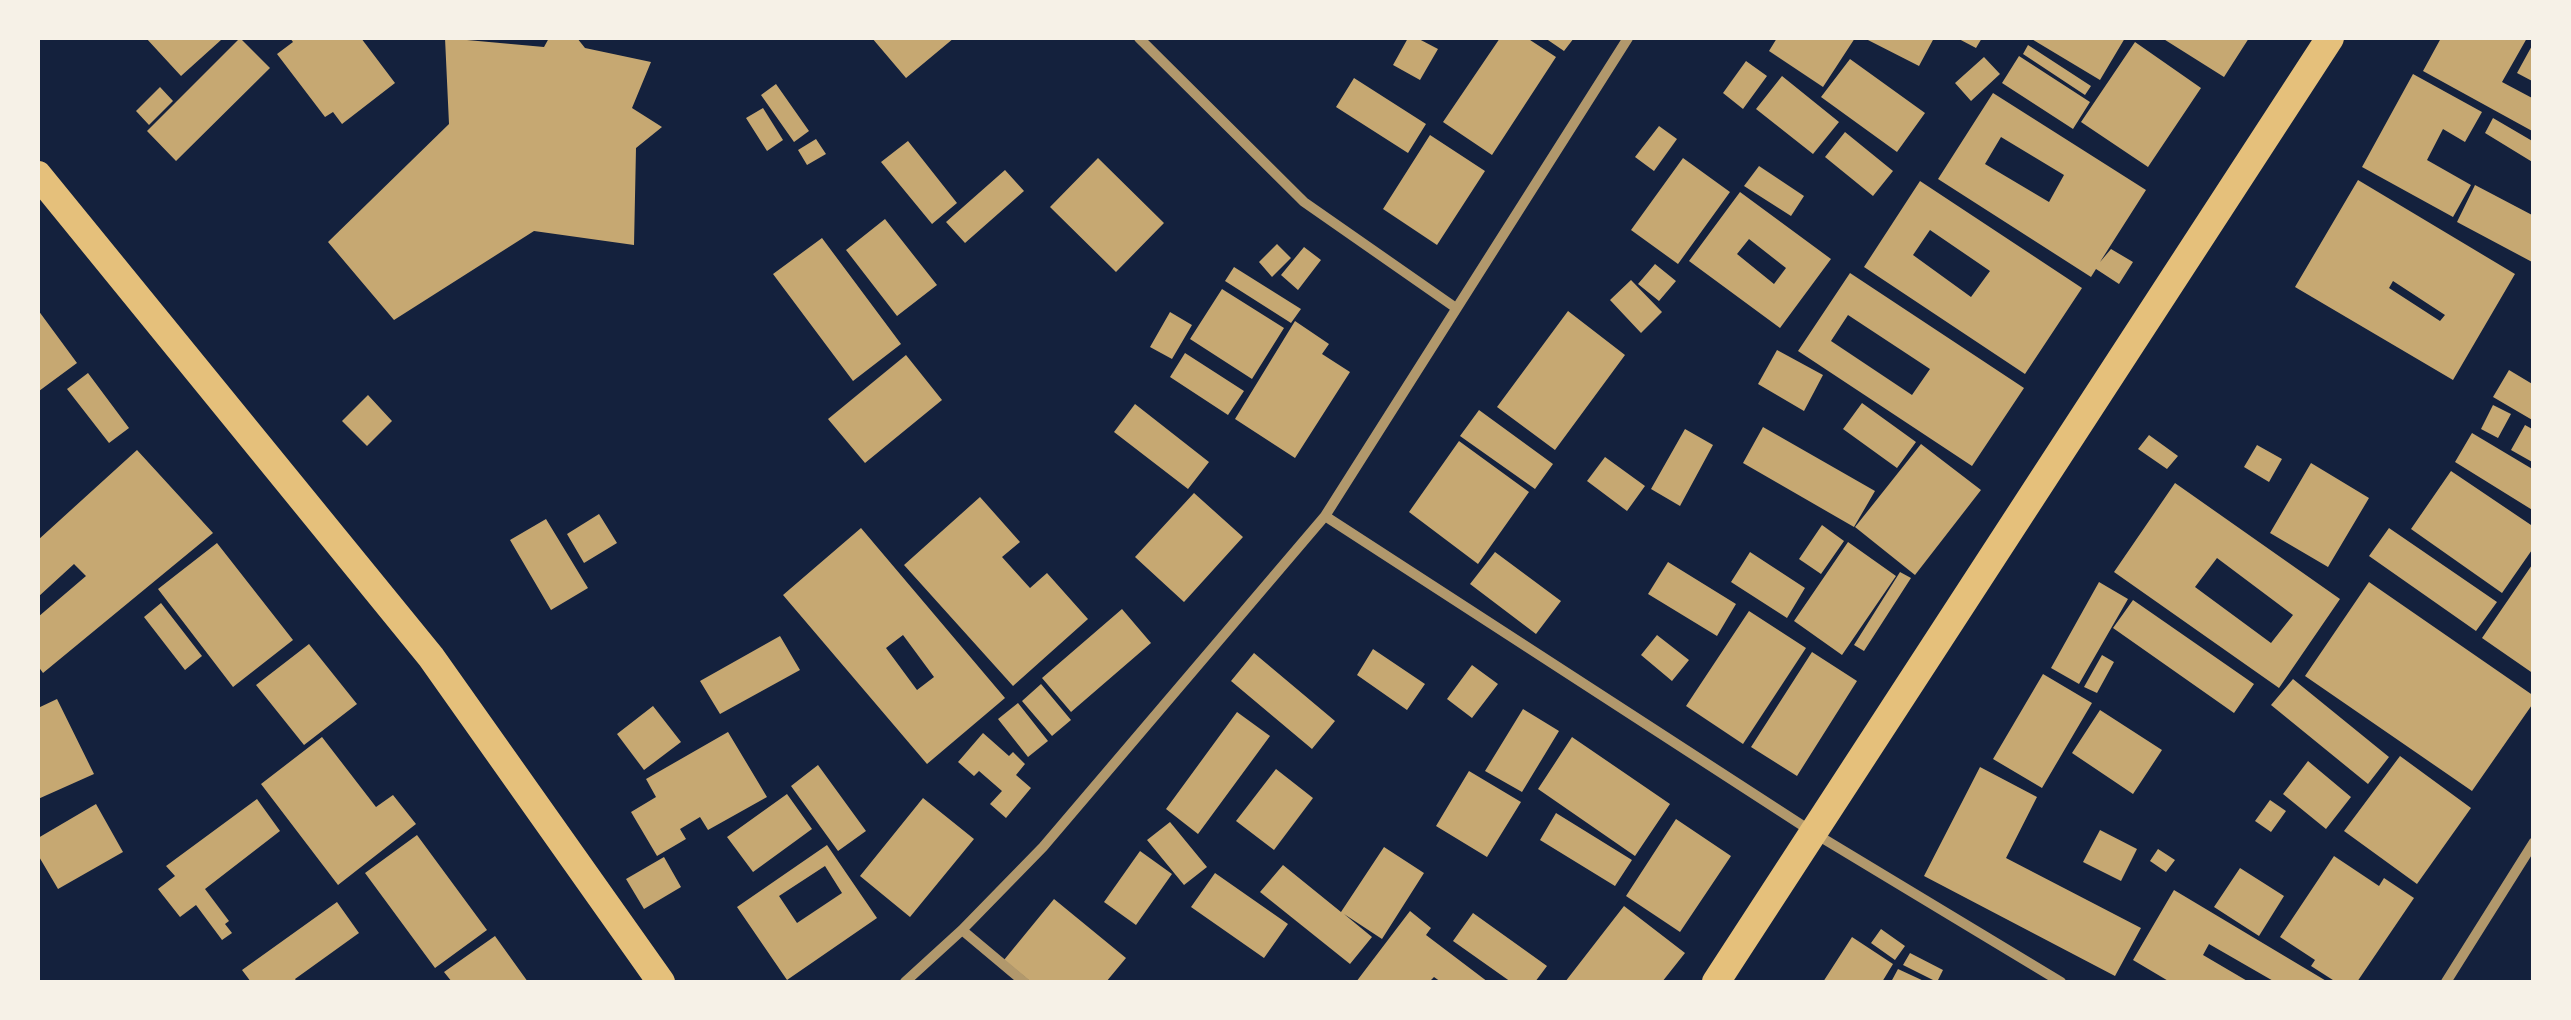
<!DOCTYPE html>
<html>
<head>
<meta charset="utf-8">
<style>
	body { margin:0 }
	#map { position:relative; width:2571px; height:1020px; overflow:hidden; background:#14213d; font-family:"Exo 2",sans-serif }
	canvas { display:block }
	.frame { position:absolute; inset:0; border:40px solid #f6f1e7; pointer-events:none }
</style>
</head>
<body>
<div id="map">
<canvas width="2571" height="1020"></canvas>
<div class="frame"></div>
</div>
<script>
const c = document.querySelector('canvas').getContext('2d');
c.lineJoin = 'round';
function paint(path, color) { c.fillStyle = color; c.fill(path, 'evenodd'); }
function stroke(path, color, width, dash) { c.strokeStyle = color; c.lineWidth = width; c.lineCap = dash ? 'butt' : 'round'; c.setLineDash(dash || []); c.stroke(path); }
const building = new Path2D(`
	M146,38H219L221,40L181,76Z
	M240,38L270,68L176,161L147,131Z
	M290,38H361L395,83L342,124L333,112L325,117L277,54L293,42Z
	M445,38L544,47L549,38H577L585,48L651,62L632,108L662,127L636,148L634,245L534,231L394,320L328,242L449,124Z
	M872,38H954L906,78Z
	M1408,38H1417L1438,49L1420,80L1393,65Z
	M1500,38H1527L1556,57L1492,155L1443,122Z
	M1545,38H1574L1564,51Z
	M1777,38H1855L1823,87L1769,51Z
	M1864,38H1934L1919,66Z
	M1957,38H1982L1976,48Z
	M2030,38H2125L2100,80Z
	M2162,38H2249L2224,77Z
	M2441,38H2527L2502,82L2534,99V132L2423,71Z
	M2135,42L2201,88L2148,167L2081,122Z
	M2534,42V82L2517,73Z
	M2028,45L2091,86L2085,95L2023,54Z
	M2019,56L2090,102L2073,129L2002,83Z
	M1984,57L2000,74L1971,101L1955,83Z
	M1850,59L1925,113L1897,152L1821,97Z
	M1746,61L1767,76L1743,109L1723,93Z
	M2413,74L2482,112L2465,142L2443,129L2427,160L2471,185L2453,217L2362,167Z
	M1782,76L1839,122L1813,154L1756,109Z
	M1354,78L1426,124L1408,153L1336,107Z
	M776,84L809,131L794,142L761,95Z
	M160,87L173,101L149,125L136,111Z
	M1993,93L2146,190L2100,262L2111,249L2133,262L2119,284L2096,269L2091,277L1938,179ZM2001,137L2064,175L2049,202L1985,164Z
	M763,108L783,140L767,151L746,118Z
	M2493,118L2534,142V163L2485,133Z
	M1659,126L1677,139L1654,171L1635,157Z
	M1845,132L1893,171L1873,196L1825,157Z
	M1430,135L1485,171L1437,245L1383,209Z
	M816,139L826,154L807,165L798,150Z
	M908,141L957,203L932,224L881,162Z
	M1098,158L1164,223L1116,272L1050,207Z
	M1683,158L1730,192L1678,264L1631,230Z
	M1759,166L1804,196L1791,216L1744,186Z
	M1005,170L1024,191L965,243L946,222Z
	M2358,180L2515,274L2453,380L2295,287ZM2393,281L2445,315L2440,321L2389,288Z
	M1920,181L2082,288L2025,374L1864,267ZM1930,230L1990,271L1971,297L1913,255Z
	M2475,185L2534,216V263L2457,222Z
	M1740,192L1831,259L1780,328L1689,261ZM1749,239L1786,268L1774,284L1737,254Z
	M885,219L937,285L897,316L846,250Z
	M822,238L901,344L853,381L773,274Z
	M1277,244L1291,258L1272,277L1259,262Z
	M1304,247L1321,260L1298,290L1281,275Z
	M1655,264L1676,281L1659,301L1638,284Z
	M1234,267L1301,309L1291,323L1225,281Z
	M1850,273L2024,388L1972,466L1798,351ZM1848,315L1930,369L1912,395L1831,341Z
	M1631,280L1662,312L1641,333L1610,300Z
	M1222,289L1284,328L1252,379L1190,339Z
	M38,310L77,363L39,391L38,389Z
	M1568,311L1625,355L1555,450L1497,407Z
	M1170,312L1192,325L1172,359L1150,347Z
	M1295,321L1329,344L1322,354L1350,372L1295,458L1235,419Z
	M1777,350L1823,375L1804,411L1758,384Z
	M1185,353L1244,391L1228,415L1170,377Z
	M906,355L942,400L865,463L828,419Z
	M2509,370L2534,385V421L2493,397Z
	M88,373L129,428L109,443L67,389Z
	M368,395L392,421L367,446L342,421Z
	M1862,403L1916,442L1897,468L1843,429Z
	M1135,404L1209,462L1188,489L1114,432Z
	M2493,405L2511,414L2498,438L2481,429Z
	M1479,410L1553,464L1535,489L1460,436Z
	M2525,425L2534,430V463L2511,450Z
	M1763,427L1875,491L1854,527L1743,463Z
	M1685,429L1713,445L1680,506L1651,489Z
	M2472,433L2534,470V511L2455,462Z
	M2149,435L2178,456L2167,469L2138,449Z
	M1459,441L1529,492L1478,564L1409,512Z
	M1921,444L1981,490L1915,575L1855,527Z
	M2257,445L2282,459L2269,482L2244,467Z
	M137,450L213,533L43,673L38,666V617L86,576L74,564L38,597V540Z
	M1605,457L1645,486L1627,511L1587,481Z
	M2311,463L2369,498L2328,567L2270,533Z
	M2451,471L2534,527V547L2502,593L2411,529Z
	M2175,483L2340,599L2279,688L2114,572ZM2217,558L2293,615L2271,643L2195,587Z
	M1194,493L1243,537L1184,602L1135,557Z
	M980,497L1020,542L1002,557L1030,588L1047,573L1088,619L1013,686L904,565Z
	M599,514L617,543L584,563L567,534Z
	M546,519L588,588L551,610L510,540Z
	M1822,525L1844,541L1821,574L1799,559Z
	M861,528L1005,698L927,764L783,595ZM903,635L934,677L917,690L886,648Z
	M2389,528L2497,602L2476,631L2369,556Z
	M1848,542L1896,576L1842,655L1794,621Z
	M217,543L293,640L233,687L158,589Z
	M1495,552L1561,601L1536,634L1470,584Z
	M1750,552L1805,588L1787,618L1731,582Z
	M1668,562L1736,604L1717,636L1648,594Z
	M2534,562V674L2482,638Z
	M1900,572L1911,578L1864,651L1854,645Z
	M2099,582L2128,599L2079,684L2051,668Z
	M2369,582L2534,696V702L2472,791L2305,676Z
	M2133,600L2254,684L2234,713L2113,628Z
	M161,603L202,656L185,670L144,617Z
	M1122,609L1151,643L1071,712L1042,678Z
	M1749,611L1806,648L1743,744L1686,706Z
	M1657,635L1689,660L1672,681L1641,655Z
	M780,636L800,670L720,714L700,681Z
	M309,644L357,704L304,745L256,685Z
	M1373,649L1425,684L1407,710L1357,675Z
	M1812,652L1857,681L1797,776L1751,747Z
	M1254,653L1335,721L1312,749L1231,681Z
	M2102,655L2114,662L2097,693L2084,687Z
	M1472,665L1498,684L1472,718L1447,699Z
	M2043,674L2092,703L2042,788L1993,759Z
	M2293,679L2389,757L2368,784L2271,705Z
	M1041,684L1071,720L1052,736L1022,701Z
	M57,699L94,774L38,799V708Z
	M1018,703L1048,741L1028,757L998,719Z
	M653,706L681,742L644,770L617,734Z
	M1523,709L1559,731L1522,792L1485,771Z
	M2100,710L2162,750L2133,794L2072,753Z
	M1237,712L1270,736L1198,834L1166,809Z
	M728,732L767,797L708,830L700,817L680,829L686,839L657,856L631,812L656,797L646,779Z
	M983,733L1009,756L1013,752L1025,764L1016,775L1031,788L1006,818L990,804L1002,791L979,771L974,776L958,762Z
	M322,737L376,807L393,795L416,824L338,885L261,784Z
	M1572,737L1670,804L1635,856L1538,789Z
	M2400,756L2471,808L2417,884L2344,831Z
	M2308,761L2351,797L2326,829L2283,794Z
	M818,765L866,831L838,851L791,786Z
	M1980,767L2037,797L2006,858L2141,928L2115,976L1924,876Z
	M1276,769L1313,798L1274,850L1236,821Z
	M1469,771L1521,802L1487,857L1436,826Z
	M787,794L812,829L753,872L727,837Z
	M923,798L974,839L910,917L860,876Z
	M257,799L280,831L205,889L229,921L225,924L232,933L222,940L196,905L180,917L158,889L175,876L166,866Z
	M2270,800L2286,811L2271,832L2255,821Z
	M96,804L123,852L58,889L38,855V838Z
	M1556,813L1632,860L1615,886L1540,840Z
	M1676,819L1731,856L1680,932L1626,896Z
	M1170,822L1207,867L1184,885L1147,840Z
	M2100,830L2137,849L2121,881L2083,862Z
	M417,835L487,930L435,968L365,873Z
	M827,845L877,918L787,980L737,907ZM825,866L842,893L797,923L779,896Z
	M1384,847L1424,873L1382,939L1344,914L1372,937L1350,964L1260,892L1283,865L1341,912Z
	M2158,849L2175,860L2166,872L2150,861Z
	M1140,851L1172,874L1136,925L1104,902Z
	M2334,856L2379,886L2384,878L2414,898L2357,982H2336L2311,966L2315,960L2280,937Z
	M664,857L681,887L644,909L626,879Z
	M2240,868L2284,896L2259,936L2214,907Z
	M1215,873L1288,924L1264,958L1191,907Z
	M2174,890L2328,982H2275L2209,944L2203,955L2249,982H2170L2133,960Z
	M1054,899L1126,958L1106,982H1031L1004,960Z
	M337,902L359,933L295,979L297,982H251L242,970Z
	M1624,906L1685,953L1662,982H1565Z
	M1410,911L1431,928L1426,935L1488,982H1441L1434,977L1429,982H1356Z
	M1473,913L1547,966L1535,982H1511L1453,941Z
	M1881,929L1905,946L1895,960L1871,943Z
	M495,936L528,982H452L444,972Z
	M1852,937L1893,964L1882,982H1823Z
	M1910,953L1943,970L1937,982L1903,965Z
	M1898,969L1926,982H1891Z`);
const minor = new Path2D(`
	M1139,38L1304,202L1456,308
	M1325,516L1814,833L2061,982
	M962,930L1024,982
	M905,982L962,930L1043,847L1325,516L1628,38
	M2446,982L2534,842`);
const trunk = new Path2D(`
	M38,175L431,657L661,982
	M1716,982L2330,38`);
paint(building, '#c6a872');
stroke(minor, '#b1986c', 10);
stroke(trunk, '#e5c07b', 28);
</script>
</body>
</html>
